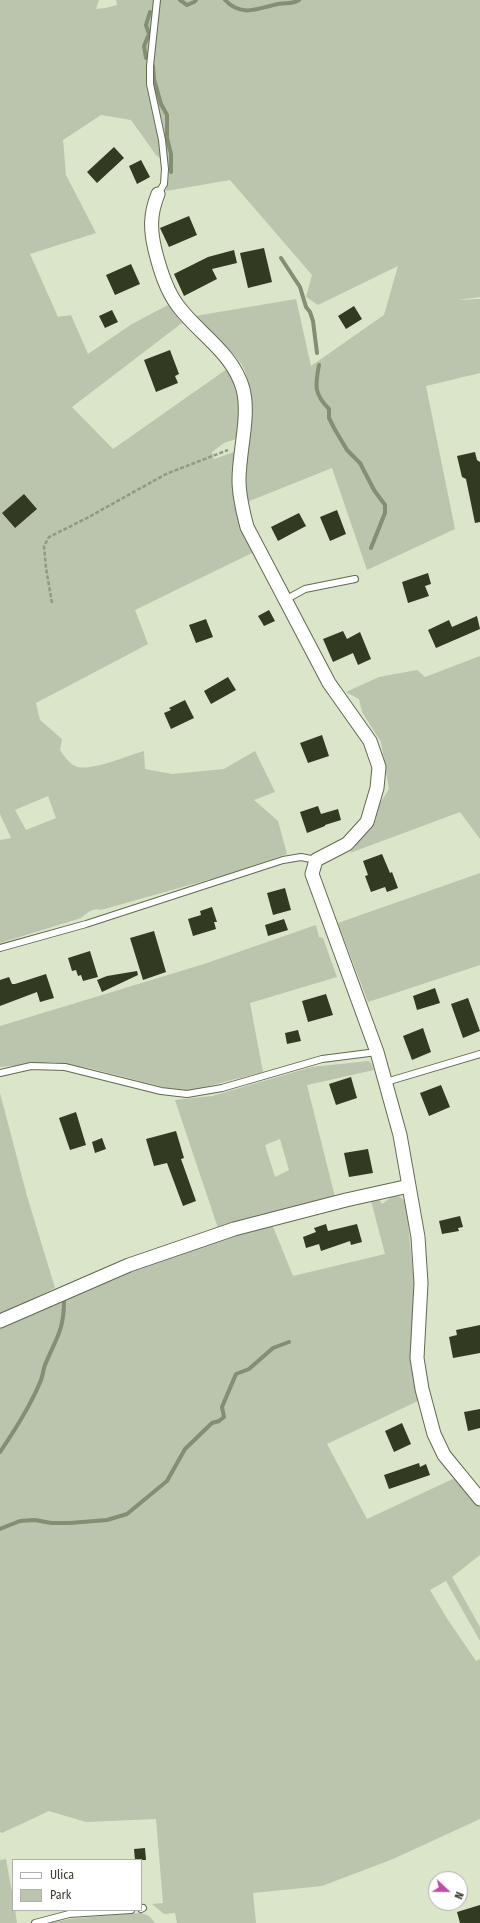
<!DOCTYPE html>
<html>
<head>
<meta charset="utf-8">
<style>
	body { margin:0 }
	#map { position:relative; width:480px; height:1923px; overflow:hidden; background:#dbe5ca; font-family:"Fira Sans Condensed",sans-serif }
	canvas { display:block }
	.legend { position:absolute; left:12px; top:1859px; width:130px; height:52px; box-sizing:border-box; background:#fff; border:1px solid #afb1ad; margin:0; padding:5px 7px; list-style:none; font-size:12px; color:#383c31 }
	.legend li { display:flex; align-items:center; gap:8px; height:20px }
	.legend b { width:20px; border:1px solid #afb1ad }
	.north { position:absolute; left:428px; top:1871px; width:40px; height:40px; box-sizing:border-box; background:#fff; border:1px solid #afb1ad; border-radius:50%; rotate:112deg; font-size:11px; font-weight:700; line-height:16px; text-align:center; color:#383c31 }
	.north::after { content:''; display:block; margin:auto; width:14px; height:18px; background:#bd4eab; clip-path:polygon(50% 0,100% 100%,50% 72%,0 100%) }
</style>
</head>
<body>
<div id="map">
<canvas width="480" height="1923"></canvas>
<ul class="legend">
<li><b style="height:5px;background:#fff"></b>Ulica</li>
<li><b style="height:11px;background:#bbc4ac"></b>Park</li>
</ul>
<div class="north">N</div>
</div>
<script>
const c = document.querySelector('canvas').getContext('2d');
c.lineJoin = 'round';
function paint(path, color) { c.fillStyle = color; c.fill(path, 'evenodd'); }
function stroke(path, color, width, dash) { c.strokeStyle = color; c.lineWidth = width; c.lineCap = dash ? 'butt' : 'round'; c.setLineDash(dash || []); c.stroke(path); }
const green = new Path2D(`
	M0,0H111H99L96,9L106,8L117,5L116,0H480V297L457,300L480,299V373L426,386L455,529L367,570L332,468L247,502C246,491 245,480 245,468C247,443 256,387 242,365C229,347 211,331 195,316L296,299L311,366L384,315L398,266L318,305L306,297L312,275L230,180L166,191L170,167L156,155L131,120L101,115L63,140L66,175L96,233L30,254L58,317L71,315L88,354L132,324L168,305L182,323L72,407L113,449L227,369C244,385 239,418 236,439L224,443L212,452L214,459L234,452L236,498L254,552L135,610L148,644L36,703L40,720L62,739L60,750C64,756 68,762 75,766C88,773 129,755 144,751L145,769L172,774L224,769L255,751L275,792L254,800L278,821L287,854L225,875L101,910C93,907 87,913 81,918L0,943V840L11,838L0,814ZM48,796L56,818L26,830L15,810Z
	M480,656V839L460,812L350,853L374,820L377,808L389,789L381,742L362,712L359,699L346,692L379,677L417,670L425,677Z
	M480,873V965L368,1002L338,923Z
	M316,925L319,937L323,938L337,977L250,1003L263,1072L189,1091L167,1088L89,1068L53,1062L0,1067V1026L204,964Z
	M368,1061L371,1063L374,1070L307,1085L335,1197L246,1219L218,1228L175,1100L212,1096L312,1067ZM280,1139L289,1170L275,1177L265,1145Z
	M0,1093L27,1196L55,1288L0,1315Z
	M377,1196L382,1204C391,1197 398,1191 406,1203L414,1283L411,1340L413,1377L420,1400L327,1444L367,1519L455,1478L480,1507V1555L452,1577L480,1627V1641L446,1581L430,1590L448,1620L476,1661L480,1659V1819L393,1859L322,1886L253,1893L256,1923H177L175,1913L164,1914L152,1904L163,1903L156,1819L86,1822L49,1811L2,1833L0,1832V1326L140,1267L233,1236L272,1224L293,1276L385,1254L370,1197Z
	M6,1859L13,1898V1910H15L17,1923H0V1860Z
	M141,1913L149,1916L155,1923H51L68,1919Z`);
const stream = new Path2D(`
	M180,0L187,5L194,2L196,0
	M225,0C242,18 258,8 278,4C287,2 291,5 299,0
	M146,58L144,46L149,34L146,25L150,12
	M153,66L154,79L161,104L167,115V138L171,154V172
	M281,258L300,287L306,307L310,312L313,321L317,353
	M319,365C315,386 314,394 329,409V418L334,428L347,450L360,463L374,490L385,505V513L371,548
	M0,1452C15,1430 31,1405 41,1380C43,1375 43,1370 45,1365C55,1340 64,1331 64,1302
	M0,1529L20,1521L35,1520L51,1523H70L107,1520L127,1514L167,1481L185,1449L212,1423L219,1421L224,1417L222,1407L236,1374L249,1369L273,1348L289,1342`);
const building = new Path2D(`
	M114,147L124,158L97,183L87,172Z
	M141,160L150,177L137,184L129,166Z
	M189,216L197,235L169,247L160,228Z
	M264,248L272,282L248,288L240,253Z
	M234,250L237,263L212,269L217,279L184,296L174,274L208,257Z
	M131,264L140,284L115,295L106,275Z
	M354,306L362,319L346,329L338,316Z
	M112,310L118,322L105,328L99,316Z
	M170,350L179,374L175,376L178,383L156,392L144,360Z
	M475,452L477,460L480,462V522L475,523L466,479L462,477L457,456Z
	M24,494L37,509L15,528L2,513Z
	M337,510L346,534L330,541L320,517Z
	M299,513L306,526L278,541L271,527Z
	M428,573L431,584L425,586L429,596L408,603L402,582Z
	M269,610L275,621L264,626L258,616Z
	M477,616L480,629L436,648L428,630L449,620L452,627Z
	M206,619L213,637L196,643L189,625Z
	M343,631L347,639L360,632L371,659L358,665L353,653L333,662L323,639Z
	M228,677L236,690L211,704L204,691Z
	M185,700L194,718L171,729L164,713L171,710L169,708Z
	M322,735L329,756L308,763L300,743Z
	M318,806L321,814L338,809L341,820L325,825V826L307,833L300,812Z
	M382,854L390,873L392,872L398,888L387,892L385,887L371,892L365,876L368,875L363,861Z
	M285,888L291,910L273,915L267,893Z
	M212,907L217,922H214L216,929L193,936L188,919L201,915L200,911Z
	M284,919L288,930L268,936L265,925Z
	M154,931L166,972L143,980L130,938Z
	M90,951L98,977L83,981L81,975L78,976L76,970L72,971L68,958Z
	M137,971L138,975L102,992L97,980L107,976Z
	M46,974L54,998L40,1002L37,992L0,1006V980L9,977L12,984H15Z
	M435,988L440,1003L417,1010L413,996Z
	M326,994L333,1015L308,1022L302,1001Z
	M468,998L480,1031L463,1038L451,1004Z
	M423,1028L431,1052L412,1060L403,1036Z
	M298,1030L301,1041L287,1044L285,1033Z
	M351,1077L357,1098L336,1105L329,1084Z
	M441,1085L450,1107L429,1116L420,1093Z
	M76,1112L86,1145L70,1150L59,1118Z
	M176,1131L184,1158L181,1159L196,1201L183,1206L167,1163L154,1166L146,1139Z
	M102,1138L106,1149L95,1153L92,1142Z
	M368,1149L373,1173L349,1177L344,1153Z
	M460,1216L463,1227L458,1228L459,1231L442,1234L439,1221Z
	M326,1224L328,1231L357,1224L362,1242L351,1245L350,1241L321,1251L319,1244L306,1248L303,1237L316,1232L314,1228Z
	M480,1325V1353L453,1358L449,1337L457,1335L456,1330Z
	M480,1409V1428L468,1431L464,1412Z
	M402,1423L411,1444L394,1452L385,1431Z
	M419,1463L420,1467L426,1464L430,1475L389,1489L384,1475Z
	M145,1848L146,1860H135L134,1849Z
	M480,1905V1923H460L457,1912Z`);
const path = new Path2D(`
	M52,603L46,568L44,546L49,537L87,518L166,474L228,450`);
const service = new Path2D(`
	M157,0L150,66V84L162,140L165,169L164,184L158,194
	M285,600L305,589L355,579
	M0,948L86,924L283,860L301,857L316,860
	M0,1073L31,1066L65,1067L161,1091L187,1094L222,1088L322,1059L377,1052
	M386,1082L480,1054
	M141,1909L143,1908
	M35,1923L69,1914L131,1910`);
const minor = new Path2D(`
	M158,194C150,214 150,229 155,250C160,270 166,290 178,306C199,334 233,353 243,389C250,416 239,451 239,480C239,496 243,512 247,527L329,683L370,741L379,767L377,788L367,822L347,844L316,860L312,874L377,1052L400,1135L418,1237L421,1283L417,1358L422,1389L434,1434L444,1455L480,1499
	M0,1321L129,1265L202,1240L234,1229L346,1200L409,1186`);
paint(green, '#bbc4ac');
stroke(stream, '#838e72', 4);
paint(building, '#323a21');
stroke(service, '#616a52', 8);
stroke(minor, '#616a52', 15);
stroke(path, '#919985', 2.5, [4, 2]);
stroke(service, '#fff', 6);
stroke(minor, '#fff', 13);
</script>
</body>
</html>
